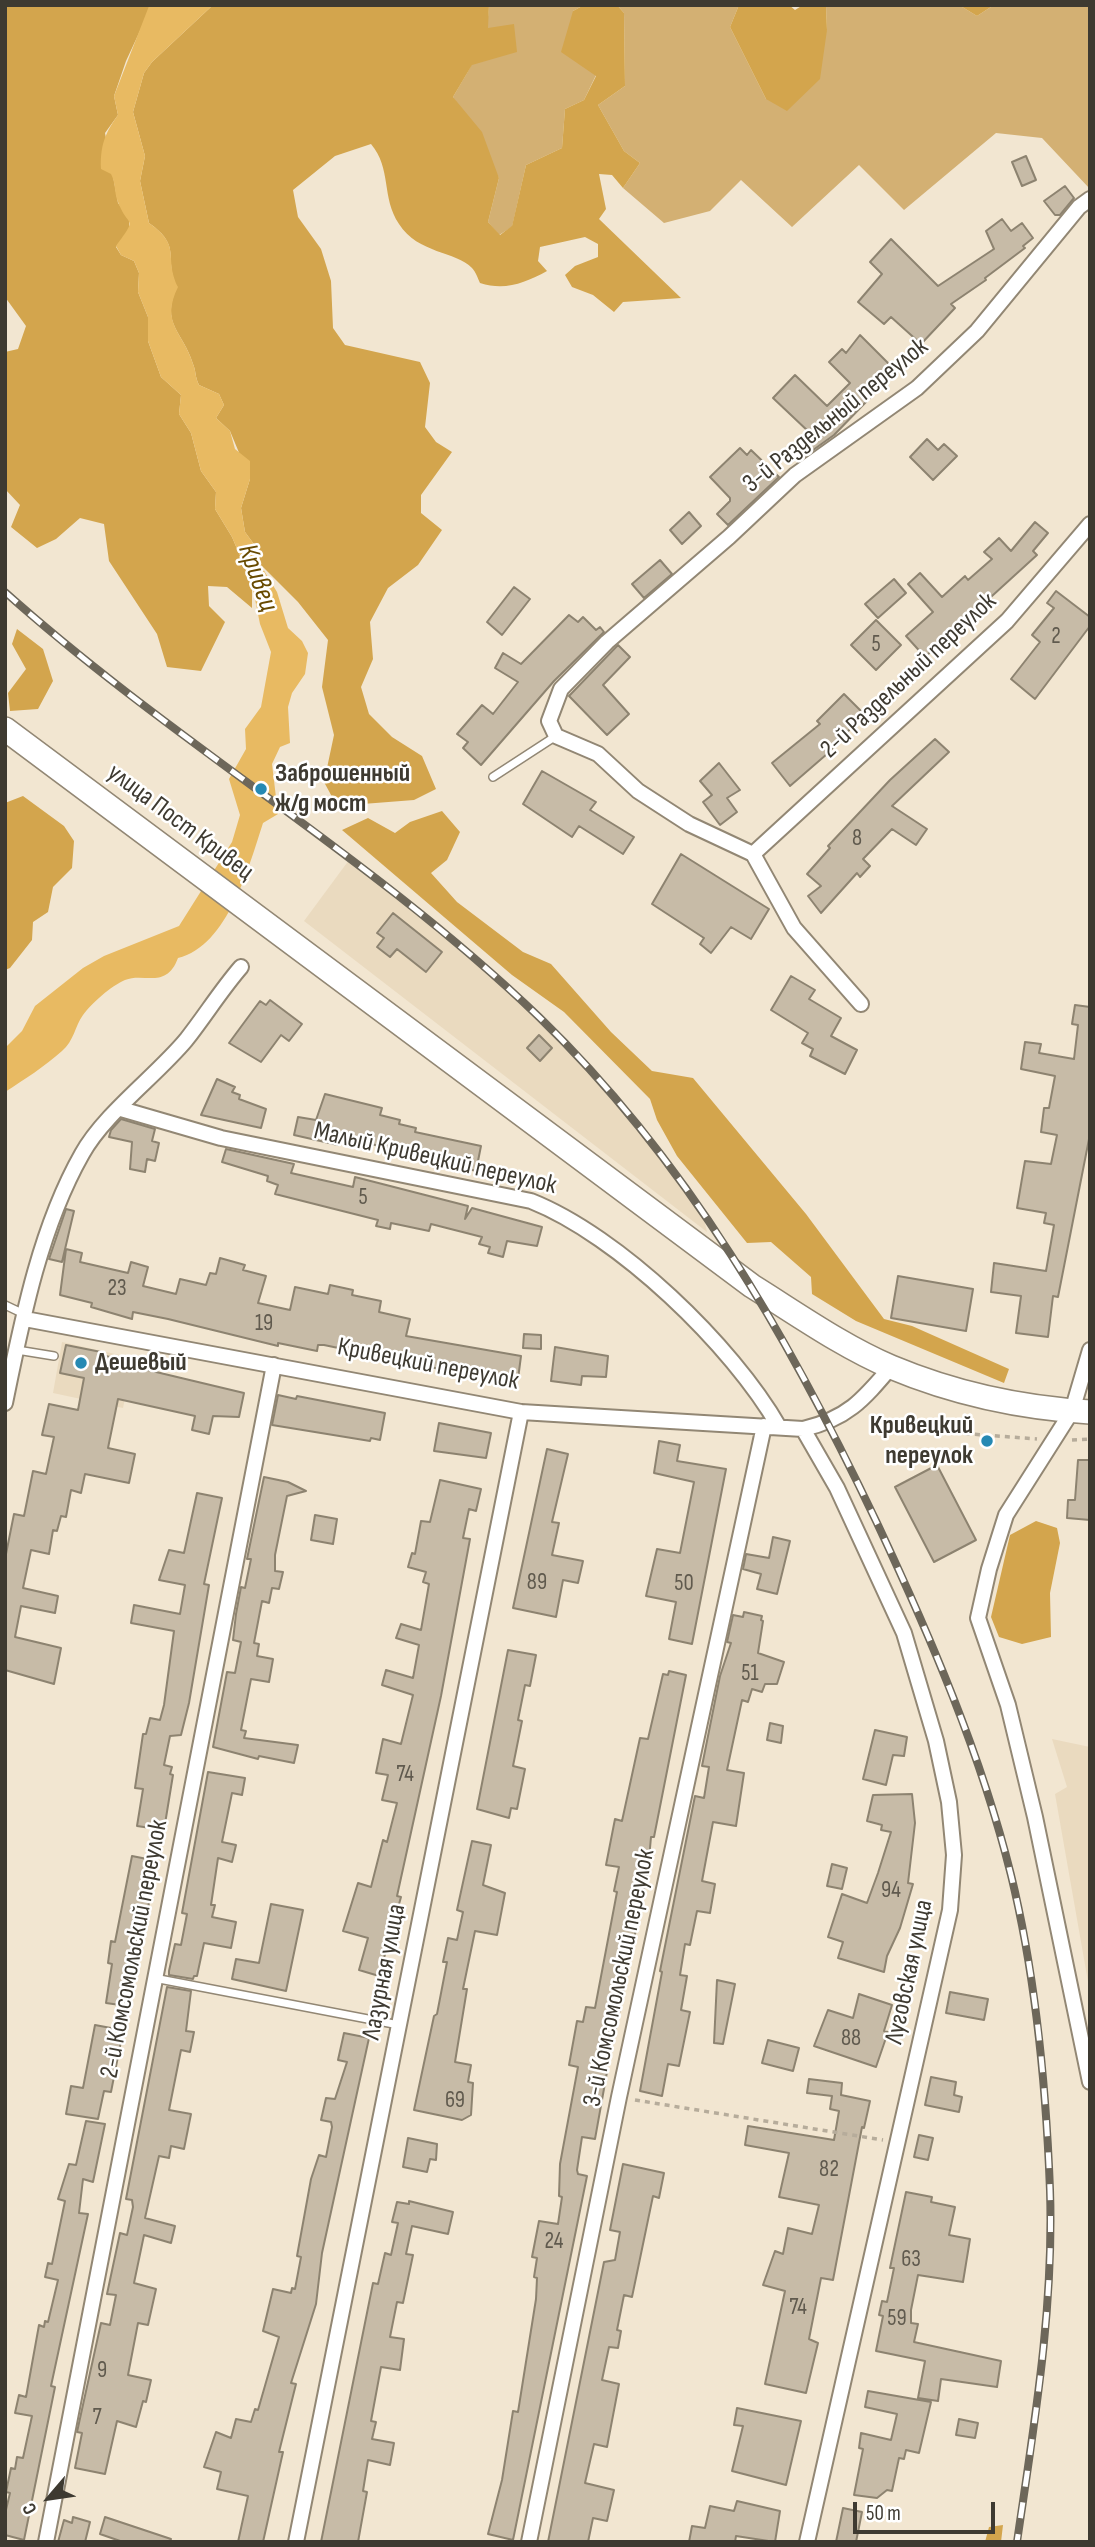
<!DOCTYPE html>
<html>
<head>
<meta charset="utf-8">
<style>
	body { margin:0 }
	#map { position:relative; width:1095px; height:2547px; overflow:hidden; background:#f2e6d1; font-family:"Sofia Sans Condensed",sans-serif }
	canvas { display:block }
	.frame { position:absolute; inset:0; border:7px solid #3e3a31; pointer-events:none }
	.north { position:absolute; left:14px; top:2463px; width:70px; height:70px; -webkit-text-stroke:5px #fff; paint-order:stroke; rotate:241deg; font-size:19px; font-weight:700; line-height:28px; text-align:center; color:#3e3a31 }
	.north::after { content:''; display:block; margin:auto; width:24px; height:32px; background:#3e3a31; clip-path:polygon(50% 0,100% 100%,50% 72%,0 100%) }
	.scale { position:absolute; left:853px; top:2502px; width:142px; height:32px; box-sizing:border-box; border:4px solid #3e3a31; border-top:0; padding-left:9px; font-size:21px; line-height:24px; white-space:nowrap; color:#3e3a31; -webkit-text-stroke:5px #fff; paint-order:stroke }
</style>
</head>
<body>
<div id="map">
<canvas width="1095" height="2547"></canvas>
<div class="frame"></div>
<div class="north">С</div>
<div class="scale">50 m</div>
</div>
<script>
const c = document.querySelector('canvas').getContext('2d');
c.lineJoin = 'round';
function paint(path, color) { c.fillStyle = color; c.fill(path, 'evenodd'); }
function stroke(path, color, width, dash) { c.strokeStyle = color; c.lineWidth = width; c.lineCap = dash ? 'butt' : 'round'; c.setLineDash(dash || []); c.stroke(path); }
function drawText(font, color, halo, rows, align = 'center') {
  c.font = font + ' "Sofia Sans Condensed",sans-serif'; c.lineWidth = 5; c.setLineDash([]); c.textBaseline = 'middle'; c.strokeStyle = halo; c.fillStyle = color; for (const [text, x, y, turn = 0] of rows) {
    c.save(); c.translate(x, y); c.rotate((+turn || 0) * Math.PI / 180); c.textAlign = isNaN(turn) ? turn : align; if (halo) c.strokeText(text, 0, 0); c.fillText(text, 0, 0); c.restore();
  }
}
const built = new Path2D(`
	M352,856L443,926L567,1044L631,1117L702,1210L707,1232L304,921Z
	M62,1342L133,1358L123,1408L53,1393Z
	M1052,1739L1090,1747V1993L1055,1794L1067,1787Z`);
const green = new Path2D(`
	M489,5H584L573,11L596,75L584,100L565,109L562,148L526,165L512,227L499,235L488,222L499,178L453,97C471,67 488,40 489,5Z
	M617,5H739L730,27L766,99L827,30L826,5H959L977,16L994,5H1090V189L1042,138L996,133L904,210L859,165L792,227L741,180L710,211L664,223L623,188L640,163L624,151L598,105L625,86L624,13Z`);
const forest = new Path2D(`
	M5,5H152L126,61L114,96L118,115L105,133L118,203L129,218V230L116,247L121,255L134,261L139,273L138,292L148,317V341L161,377L181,395L179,414L191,433L201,471L216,492L215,509L232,537L252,584V608L227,587L208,586L209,606L225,622L201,671L167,667L157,634L109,561L104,524L80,518L56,539L37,548L11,527L20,505L5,489V352L18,349L26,326L5,297Z
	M213,5H489L488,28L514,24L517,52L472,65L453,97L482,132L499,178L488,222L500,235L512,226L526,165L562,148L565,109L584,100L596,76L561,52L573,11L584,5H617L624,13L625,86L598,105L624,151L640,163L623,188L612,175L599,174L606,209L599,219L681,298L623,302L614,312L593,295L572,287L565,275L575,266L598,257V244L585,237L540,247L538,261L547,271C525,283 505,291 480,283C478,279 476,272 472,268C456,251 418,254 399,224C381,197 392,169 371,144L335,156L293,190L298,217L321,249L331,281L333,328L345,345L420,362L430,383L425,427L436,442L452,452L421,495V513L442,530L418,565L388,588L370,622L373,659L361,687L369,714L392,737L422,756L436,789L414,800L337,806L324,782L334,735L322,687L328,640L298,602L260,564L259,551L245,532L241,508L250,479L230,431L216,418L224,405L219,394L199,385C195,377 196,371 193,364C183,331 160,324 177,287C163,257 183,247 149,223L140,181L145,156L133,112L144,73L152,62Z
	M739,5H789L795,10L803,5H826L827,30L820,79L787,111L766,99L730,27Z
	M959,5H994L977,16Z
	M17,629L43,649L53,681L38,709L10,711L8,693L26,669L12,644Z
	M23,796L64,826L74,841L72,868L53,887L48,912L33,922L32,940L10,968L5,970V803Z
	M442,811L460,832L447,860L431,873L457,902L523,952L551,964L611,1032L652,1071L693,1078L806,1214L884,1319L912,1326L1009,1369L1004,1383L856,1321L812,1294L811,1277L771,1242L747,1243L677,1156L657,1120L650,1099L564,1012L512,975L342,830L368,818L395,833L410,822Z
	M1036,1521L1057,1528L1060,1543L1050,1593L1051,1637L1022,1644L999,1637L991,1617L1010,1535Z
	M1003,2525L1001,2542H985L989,2527Z`);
const water = new Path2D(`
	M213,5L152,62L144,73L133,112L145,156L140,181L149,223C183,247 163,256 178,287C160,324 183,331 193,364C196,371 195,377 199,385L219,394L224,405L216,418L230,431L235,449L250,461V479L241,508L245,532L259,551L260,564L277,592L288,628L302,641L308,653L305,674L292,693L288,707L290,743L280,747L272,764L278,814L263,823C249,866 228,946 178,958C166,990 144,972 125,980C111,986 92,1003 83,1015C75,1026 74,1041 62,1051C44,1067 25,1079 5,1092V1048L22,1031L35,1006L83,968L104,956L179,926L232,842L240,815L229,779L246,749L245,729L261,707L271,652L260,624L252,584L232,537L215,509L216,492L201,471L191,433L179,414L181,395L161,377L148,341V317L138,292L139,273L134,261L121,255L116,246C139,215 128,229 118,202C114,193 116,183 111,174L101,169C100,146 105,133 118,115L114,96L149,6Z`);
const building = new Path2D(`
	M1026,156L1036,180L1022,186L1012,162Z
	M1065,186L1074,198L1060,215H1055L1044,201Z
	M1002,219L1011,231L1022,223L1033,238L1023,246L1025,248L985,278L986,280L951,304L955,308L921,344L891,317L884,324L858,302L882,274L870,262L891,239L938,286L994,249L986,231Z
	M860,335L896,371L834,435L802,458L793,448L810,433L773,398L795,375L827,406L850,383L829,362L842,349L846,353Z
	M927,439L938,450L944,444L957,456L933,480L910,457Z
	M740,448L747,455L751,450L779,477L728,525L717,514L730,501V498L710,477Z
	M689,512L701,526L682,544L670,530Z
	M1035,522L1048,533L1033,551L1037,555L925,657L906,636L933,612L908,584L920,573L942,597L965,576L968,580L992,559L984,552L999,538L1011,551Z
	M660,560L672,574L644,598L632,584Z
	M894,579L906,593L878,618L865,604Z
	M514,587L530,599L502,635L487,622Z
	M1056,591L1090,617V626L1035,699L1011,679L1040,642L1032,635L1054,608L1047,603Z
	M569,615L578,622L583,617L596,630L600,627L604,632L554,681L481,765L463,748L468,742L457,734L482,705L493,714L518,682L495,668L503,653L521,664Z
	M876,620L901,645L876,670L851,645Z
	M618,645L630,657L603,685L629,714L607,735L569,696Z
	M844,694L864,714L827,754L790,786L772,763L820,724L817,721Z
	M935,739L949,752L892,806L927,829L916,845L892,829L863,859L870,866L860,877L857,873L821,913L808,896L821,886L807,874L830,848L828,846L890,780Z
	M719,763L740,790L727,798L737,812L720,825L703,802L712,795L700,781Z
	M542,771L596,802L590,810L634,837L623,854L579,826L572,837L523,804Z
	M681,854L769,909L751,939L731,927L711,953L700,944L704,938L652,904Z
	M393,913L442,952L426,972L397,949L390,957L377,947L384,938L377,933Z
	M791,976L815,990L809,999L841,1018L831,1036L857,1050L845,1074L810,1056L813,1049L802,1043L808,1033L771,1010Z
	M270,1000L302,1024L289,1041L281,1035L261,1062L229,1043L260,1001L266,1005Z
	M1075,1005L1090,1007V1134L1058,1297L1053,1296L1048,1337L1016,1333L1021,1296L991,1292L994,1263L1046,1271L1054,1225L1044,1223L1046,1213L1017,1208L1025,1161L1051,1164L1057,1135L1041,1132L1044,1108H1049L1055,1076L1021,1069L1025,1042L1041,1044L1039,1053L1074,1059L1078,1025L1072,1024Z
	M539,1035L552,1048L540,1061L527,1048Z
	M217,1079L235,1087L232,1092L240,1095L239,1099L266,1109L261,1128L201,1115Z
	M325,1094L382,1108L380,1115L400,1120L399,1124L416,1128L415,1132L481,1146L476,1171L340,1136L338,1145L294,1135L298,1117L316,1120Z
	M121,1119L155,1129L152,1141L159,1143L155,1161L147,1159L145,1172L130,1169L132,1142L109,1137L111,1130Z
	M226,1149L294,1164L291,1173L353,1187L355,1177L468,1206L465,1219L472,1208L542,1227L537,1246L507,1241L503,1257L488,1253L490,1247L479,1244L482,1237L431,1224L429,1231L391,1223L390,1229L376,1226L378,1220L275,1194L278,1185L267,1181L268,1176L222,1162Z
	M66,1209L74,1211L62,1262L49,1259Z
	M66,1249L82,1253L80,1262L128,1273L131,1262L148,1267L143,1286L176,1294L180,1279L206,1285L210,1273L216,1274L220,1258L245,1265L243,1270L266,1276L258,1303L290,1310L295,1287L328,1294L330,1285L353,1290L352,1295L381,1301L379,1312L410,1319L406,1336L521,1356L518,1379L444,1370L324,1345H318L317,1351L278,1343V1346L168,1319L133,1312L132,1319L91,1307L92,1303L60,1295Z
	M898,1276L973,1289L966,1331L891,1318Z
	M524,1334L541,1335V1349L523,1348Z
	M66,1345L101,1352V1355L132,1362L131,1366L244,1393L239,1417L213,1416L209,1434L192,1430L195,1416L118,1399L108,1448L135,1454L129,1483L85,1474L81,1493L71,1490L66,1517L61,1516L57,1531L53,1530L49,1554L31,1550L23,1588L58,1596L55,1613L21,1606L15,1637L61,1648L54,1684L5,1670V1559L14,1514L24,1516L33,1471L46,1474L54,1437L42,1435L49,1404L78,1410L84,1378L60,1373Z
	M555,1347L608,1356L606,1377L582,1376L581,1385L551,1381Z
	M278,1395L296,1399L297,1396L385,1413L380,1440L371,1438L370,1441L272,1425Z
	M439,1423L491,1433L486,1458L434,1451Z
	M659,1441L680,1445L677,1461L726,1469L692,1644L669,1639L676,1602L646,1596L657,1549L680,1553L694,1482L654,1473Z
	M547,1449L568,1454L552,1522L559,1523L552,1555L583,1561L578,1583L563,1580L556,1617L513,1608Z
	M1078,1460H1090V1520L1067,1518L1068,1500H1075Z
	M937,1465L976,1540L934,1562L895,1487Z
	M264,1477L288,1482L306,1491L287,1496L275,1555V1571L283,1572L279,1589L272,1588L269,1603L262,1601L254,1643L259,1644L257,1656L273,1659L269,1682L251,1679L241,1730L246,1731L244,1738L298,1745L294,1763L259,1756L258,1759L213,1747L227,1672L235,1673L241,1642L233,1640L236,1614L241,1587L245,1588L251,1559H247Z
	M440,1480L481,1489L476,1511L469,1509L463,1538L470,1539L441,1696L397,1896L401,1897L379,1976L359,1970L368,1938L343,1931L358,1883L371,1887L383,1840L387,1842L397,1803L382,1800L388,1775L376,1773L383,1739L401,1744L413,1695L382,1685L386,1670L413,1678L419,1645L396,1638L401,1624L421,1630L429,1584L423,1582L426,1572L408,1567L412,1553L415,1554L421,1521L430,1522Z
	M197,1493L222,1498L204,1584L209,1585L189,1703L181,1735L170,1736L164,1765L172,1767L170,1774L173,1775L164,1830L137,1826L143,1789L135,1788L143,1734H146L150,1718L160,1720L164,1705L174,1631L131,1623L134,1605L180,1614L185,1585L159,1580L169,1550L184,1553Z
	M315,1515L337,1519L333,1544L311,1540Z
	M773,1537L790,1541L777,1594L757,1589L761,1574L743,1569L746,1554L769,1558Z
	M744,1612L762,1616L761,1620L763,1621L758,1653L784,1662L777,1684H765L762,1692L752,1689L748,1702L742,1700L727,1770L744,1773L736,1826L713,1822L702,1881L715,1884L710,1913L697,1911L690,1945L685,1944L680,1975L687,1976L681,2010L690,2012L679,2066L668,2064L662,2096L640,2091L662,1972L660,1971L695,1796L704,1798L709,1767L702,1766L720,1676L731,1643L727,1642L733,1615L743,1617Z
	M508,1650L536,1655L530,1686L525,1685L518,1720L522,1721L513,1766L525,1769L517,1809L511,1808L509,1818L477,1809Z
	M669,1671L686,1675L654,1837H651L648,1870L613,2043L600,2040L595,2069L607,2072L595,2139L582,2137L577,2170L578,2174L587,2176L513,2540L488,2534L502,2480L513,2411L518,2412L536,2299L537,2278L534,2277L537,2258L532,2257L539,2221L558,2224L562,2197L559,2196L560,2164L578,2067L569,2065L577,2021L583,2022L586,2007L595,2008L617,1892L614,1891L619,1867L606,1865L615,1819L622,1821L640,1738L648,1739L663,1674L668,1675Z
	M770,1723L783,1726L781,1743L767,1740Z
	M875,1730L907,1737L904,1756L893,1755L886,1785L863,1779Z
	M208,1772L245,1778L242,1795L232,1793L222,1842L236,1845L232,1862L218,1858L211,1905H215L212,1917L236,1922L231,1948L204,1943L197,1976H194L193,1979L169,1975V1971L175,1944L181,1945L187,1914L182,1913Z
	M912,1794L915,1823L908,1883L913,1884L900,1928L887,1956L884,1972L838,1958L843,1942L828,1937L842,1894L867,1903L878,1873L891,1832L881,1830L882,1825L867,1821L873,1795Z
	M472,1841L491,1845L483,1885L505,1893L497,1935L475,1931L463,1989H467L455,2062L471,2065L468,2082L473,2083L471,2115L462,2120L414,2110L434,2016L437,2014L447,1962H443L448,1938L457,1940L463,1912L457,1910Z
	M132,1856L157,1861L148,1908L138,1906L133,1935V1940L140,1941L129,2002L121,2001L120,2005L106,2003L112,1964L108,1963L111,1941L115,1942Z
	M832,1864L847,1868L842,1889L827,1886Z
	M271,1904L303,1910L286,1991L232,1979L236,1959L259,1963Z
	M717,1980L735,1984L723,2044L714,2043Z
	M167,1987L191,1991L186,2031L194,2032L190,2052L181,2050L169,2110L191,2114L184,2149L171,2146L169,2158L159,2156L145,2218L175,2226L171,2243L144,2235L134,2283L156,2289L148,2325L138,2323L128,2375L151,2380L146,2402L143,2401L136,2427L117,2421L105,2474L75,2468L82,2433L77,2432L101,2323L110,2325L116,2295L107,2294L120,2233L127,2235L133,2207L132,2200L126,2199Z
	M950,1992L988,1999L984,2020L946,2013Z
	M859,1994L892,2005L884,2031L888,2032L876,2067L814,2046L828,2010L853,2018Z
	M95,2025L111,2028L110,2034L122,2036L111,2092L104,2091L98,2119L66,2114L71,2086L83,2088Z
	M344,2033L369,2038L322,2253L316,2304L291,2383L296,2384L279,2452H283L263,2542H238L248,2496L217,2489L221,2472L204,2467L216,2432L231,2438L236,2419L251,2422L255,2409L258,2410L279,2337L263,2331L273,2289L291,2293L292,2288L295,2289L301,2257L297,2256L311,2179L319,2155L326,2157L332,2127L331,2122L321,2120L326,2098L335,2099L347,2062L338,2060Z
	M768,2040L799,2048L793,2071L762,2063Z
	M931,2077L956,2082L954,2095L962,2097L959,2112L925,2105Z
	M809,2079L842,2083L841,2095L870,2101L864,2128L862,2127L833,2280L821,2278L809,2339L818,2343L806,2393L765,2384L785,2291L763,2285L775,2251L783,2254L788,2228L812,2234L819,2205L779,2197L789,2153L745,2145L748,2126L834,2140L839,2111L830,2109L832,2096L807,2093Z
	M86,2121L105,2124L93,2182L83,2179L79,2213L88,2214L51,2386L55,2387L24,2540L5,2535V2514L10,2493L6,2492L11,2468L15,2469L17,2457L23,2458L32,2416L15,2413L19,2395L26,2397L39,2325L44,2327L45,2321L48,2322L58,2280L45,2277L48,2263L52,2264L65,2201L58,2199L69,2164L76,2165Z
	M919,2135L933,2138L928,2160L914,2157Z
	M408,2138L437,2144L436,2160L430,2159L427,2172L403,2167Z
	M623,2164L664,2173L659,2198L653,2196L632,2297L624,2295L617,2330L621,2331L618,2348L609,2347L602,2380L619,2384L607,2447L594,2444L585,2483L614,2490L607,2521L593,2518L588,2542H548L604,2262L615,2260L620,2232L610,2230Z
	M906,2192L932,2197L931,2202L955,2207L949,2235L970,2239L963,2282L918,2275L911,2310V2323L918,2324L914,2342L1001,2361L997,2387L941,2379L938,2401L918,2398L925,2361L876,2351L883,2316L879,2315L882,2301L887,2302L894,2268H890Z
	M409,2201L453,2212L448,2234L412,2226L406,2254L413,2255L403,2303L397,2302L390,2337L404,2339L400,2370L381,2367L371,2421L376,2422L372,2439L394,2443L390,2465L368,2460L363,2491L367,2492L358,2542H321L373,2283L378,2284L385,2253L391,2255L398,2223L392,2222L397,2202L409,2204Z
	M868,2391L931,2402L919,2453L906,2450L904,2459L899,2458L892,2491L887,2490L877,2498L854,2495L863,2449L859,2448L861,2433L891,2440L897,2414L865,2407Z
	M737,2408L801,2421L786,2485L732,2471L743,2426L734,2425Z
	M959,2419L978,2423L975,2438L956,2435Z
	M737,2501L780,2511L775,2542L736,2536L735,2542H689L692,2526L705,2528L710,2506L734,2511Z
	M843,2508L862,2512L856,2542H836Z
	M73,2517L90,2522L85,2542H58L64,2520L72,2523Z
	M105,2517L171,2539L170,2542H123L100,2534Z`);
const path = new Path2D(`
	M945,1432L1037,1439
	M1072,1440L1090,1439
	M635,2100L883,2140`);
const service = new Path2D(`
	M493,777L556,736
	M5,1305L24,1314
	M17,1350L54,1356
	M154,1978L399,2025`);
const minor = new Path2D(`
	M753,854L1007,621L1090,524
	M861,1004L794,928L753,854L689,824L638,791L598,754L556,736L549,721L561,689L607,642L729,537L795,475L917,388L977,331L1079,207L1090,199
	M121,1109L221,1138L531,1201C619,1236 732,1345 779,1427
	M25,1319L521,1412L803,1429C847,1419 863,1400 891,1367
	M1090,1350L1072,1411L1006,1515L989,1569L978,1618L1008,1705L1035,1817L1090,2082
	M5,1403C22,1320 40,1228 82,1154C104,1114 156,1076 186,1040C205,1016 221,990 241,967
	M803,1429L837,1488L904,1633L936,1741L949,1802L954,1855L950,1910L807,2542
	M46,2542L274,1365
	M296,2542L521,1412
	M529,2542L619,2097L764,1426`);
const primary = new Path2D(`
	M5,729L752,1286C797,1314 842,1346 891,1367C953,1393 1023,1408 1090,1412`);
const rail = new Path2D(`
	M5,592C175,744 374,858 539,1017C688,1161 789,1338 877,1523C930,1636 981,1754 1011,1875C1036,1977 1046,2086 1050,2190C1054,2309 1034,2425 1017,2542`);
const markers = [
	[261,789,7,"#2689b3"],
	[81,1363,7,"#2689b3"],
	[987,1441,7,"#2689b3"]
];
const numberNames = [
	["2",1056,637],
	["5",876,645],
	["8",857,839],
	["5",363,1198],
	["23",117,1289],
	["19",264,1324],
	["89",537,1583],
	["50",684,1584],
	["51",750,1674],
	["74",405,1775],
	["94",891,1891],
	["88",851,2039],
	["69",455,2101],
	["82",829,2170],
	["24",554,2242],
	["63",911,2260],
	["74",798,2308],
	["59",897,2319],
	["9",102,2371],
	["7",97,2418]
];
const streetNames = [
	["3-й Раздельный переулок",836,416,-39],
	["2-й Раздельный переулок",909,676,-43],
	["улица Пост Кривец",180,823,37],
	["Малый Кривецкий переулок",435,1159,13],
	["Кривецкий переулок",428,1365,11],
	["2-й Комсомольский переулок",135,1949,-79],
	["Лазурная улица",385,1972,-79],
	["Луговская улица",910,1972,-78],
	["3-й Комсомольский переулок",620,1978,-78]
];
const poiNames = [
	["Заброшенный",275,774],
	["ж/д мост",275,804],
	["Дешевый",95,1363],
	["Кривецкий",973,1426,"right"],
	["переулок",973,1456,"right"]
];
const waterNames = [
	["Кривец",257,578,70]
];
paint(built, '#eadabf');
paint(green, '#d3b073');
paint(forest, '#d3a54d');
paint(water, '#e8ba62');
paint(building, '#c7bba7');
stroke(building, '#8d8370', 2);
stroke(service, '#928774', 10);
stroke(minor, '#928774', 18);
stroke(primary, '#928774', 26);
stroke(path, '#b6ac9b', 3.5, [5, 5]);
stroke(service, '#fff', 7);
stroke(minor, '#fff', 14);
stroke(primary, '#fff', 23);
stroke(rail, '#6d675a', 8);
stroke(rail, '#fff', 5, [16]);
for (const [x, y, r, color] of markers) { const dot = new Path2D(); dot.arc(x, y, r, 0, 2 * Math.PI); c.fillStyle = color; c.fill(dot); stroke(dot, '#fff', 2.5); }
drawText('23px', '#605a4e', null, numberNames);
drawText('26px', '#3e3a31', '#fff', streetNames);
drawText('bold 26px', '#3e3a31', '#fff', poiNames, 'left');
drawText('italic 28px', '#684a00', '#fff', waterNames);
</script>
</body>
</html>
